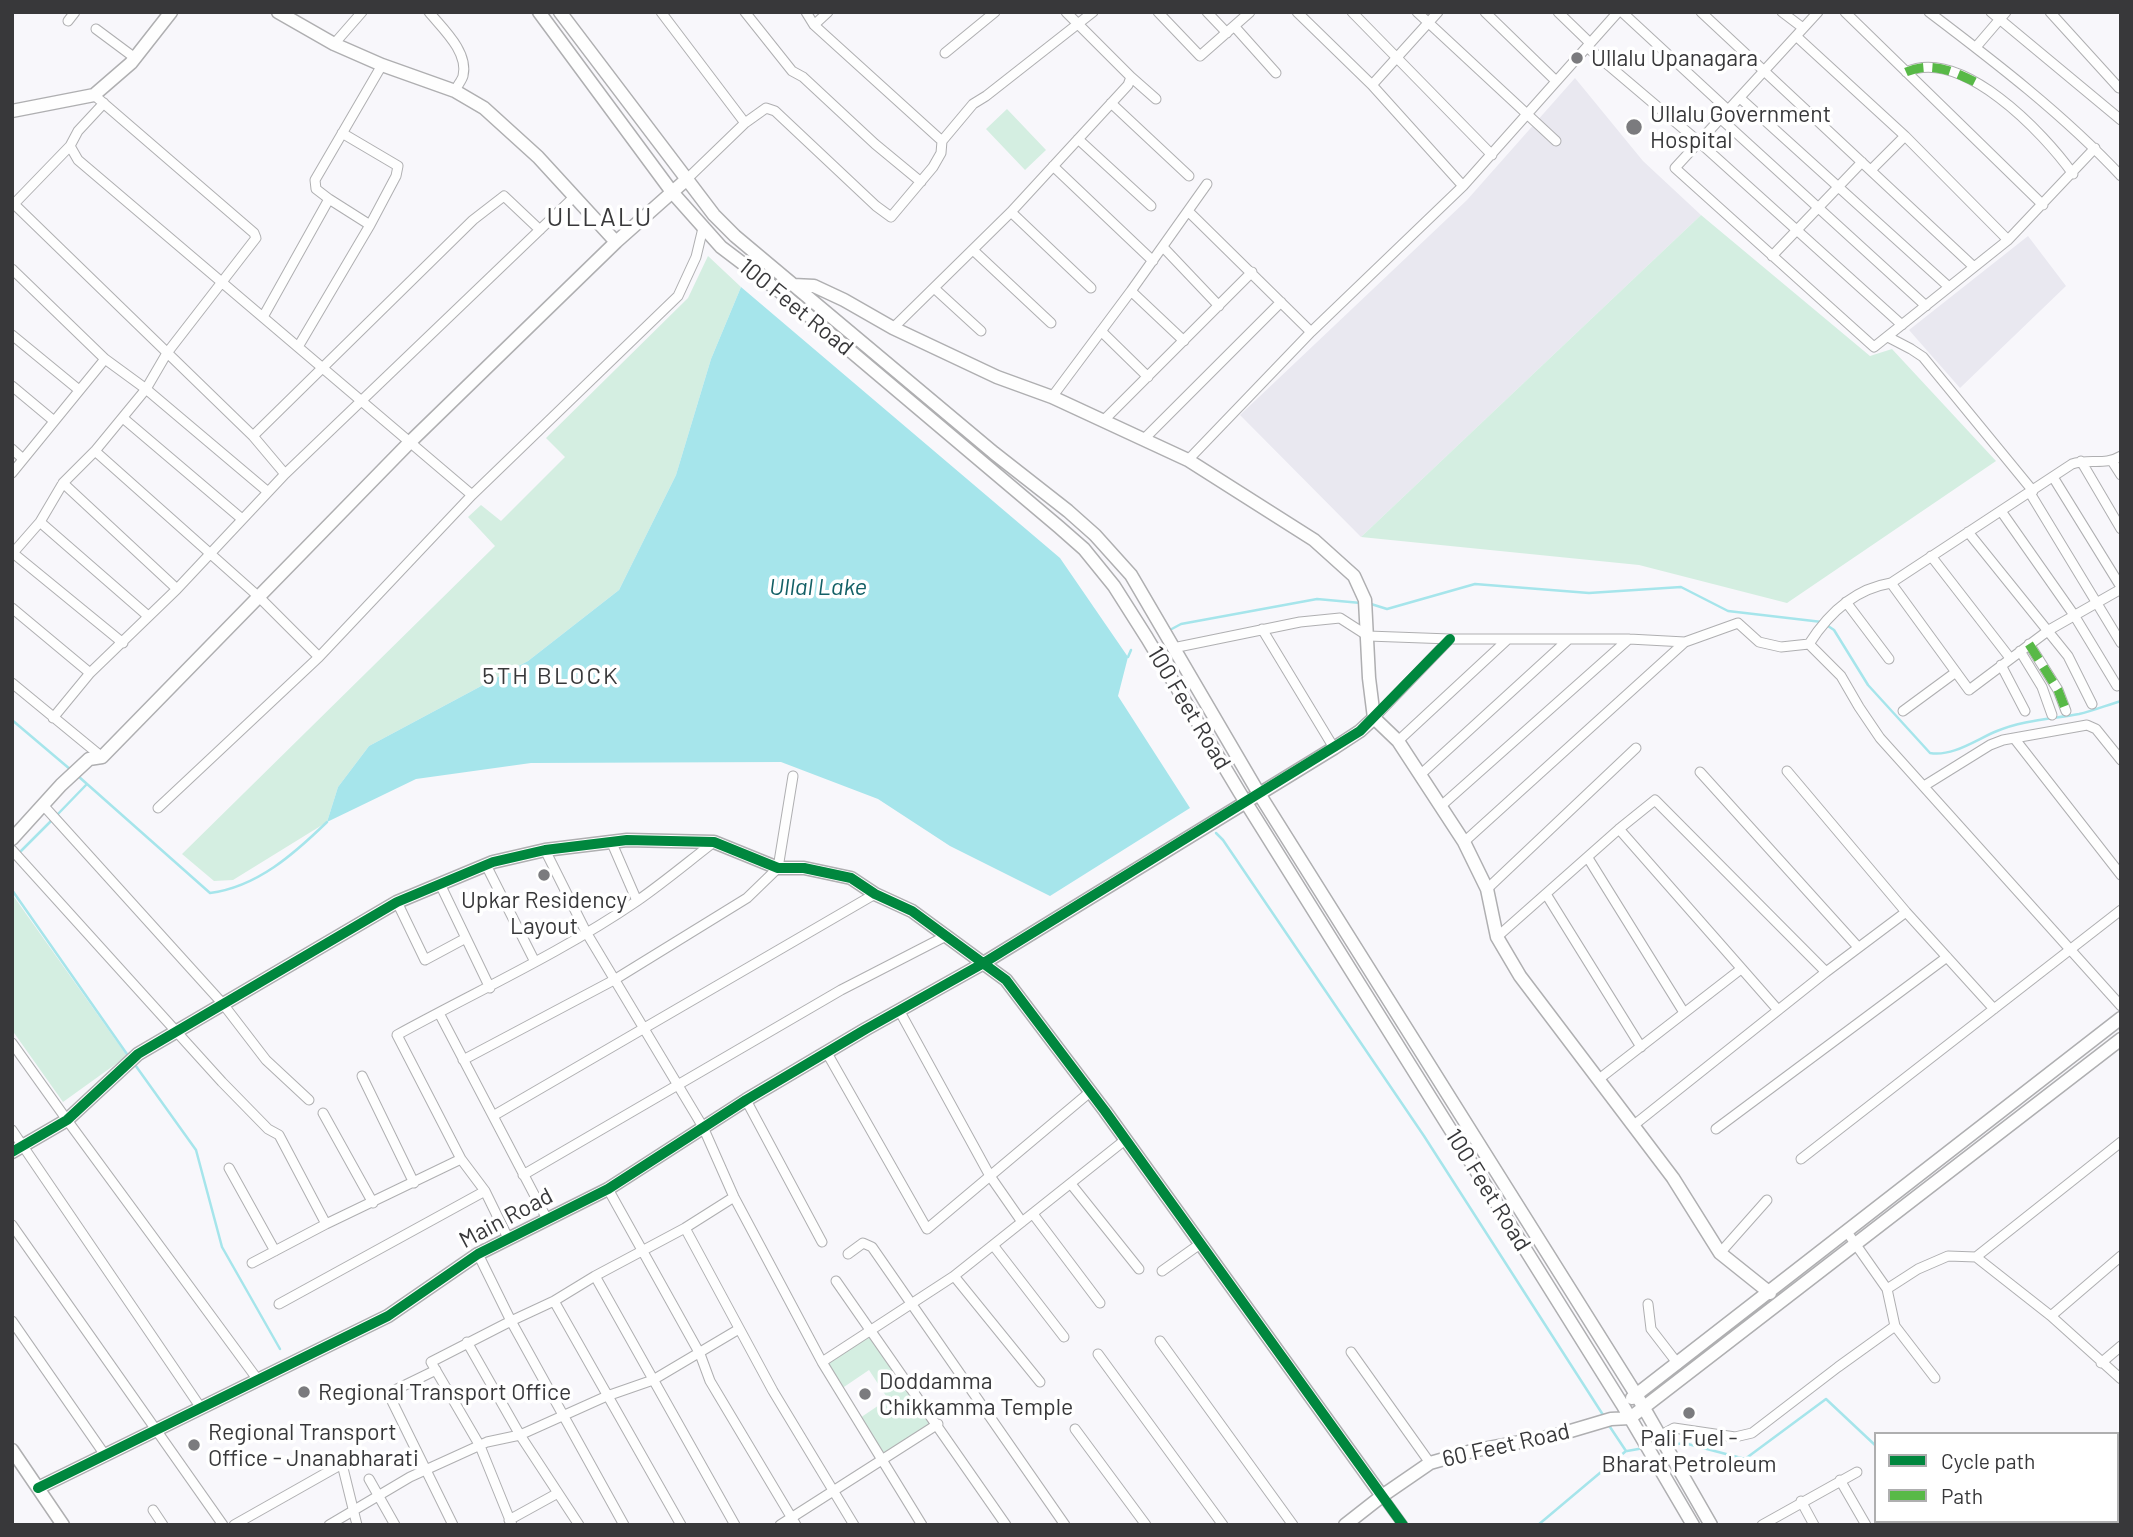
<!DOCTYPE html>
<html>
<head>
<meta charset="utf-8">
<style>
	body { margin:0 }
	#map { position:relative; width:2133px; height:1537px; overflow:hidden; background:#f8f7fb; font-family:Barlow,sans-serif }
	canvas { display:block }
	.frame { position:absolute; inset:0; border:14px solid #38383a; pointer-events:none }
	.legend { position:absolute; left:1874px; top:1432px; width:245px; height:91px; box-sizing:border-box; background:#fff; border:2px solid #afafb0; margin:0; padding:9px 12px; list-style:none; font-size:21px; color:#38383a }
	.legend li { display:flex; align-items:center; gap:14px; height:35px }
	.legend b { width:35px; border:2px solid #afafb0 }
</style>
</head>
<body>
<div id="map">
<canvas width="2133" height="1537"></canvas>
<div class="frame"></div>
<ul class="legend">
<li><b style="height:9px;background:#00873e"></b>Cycle path</li>
<li><b style="height:9px;background:#58b947"></b>Path</li>
</ul>
</div>
<script>
const c = document.querySelector('canvas').getContext('2d');
c.lineJoin = 'round';
function paint(path, color) { c.fillStyle = color; c.fill(path, 'evenodd'); }
function stroke(path, color, width, dash) { c.strokeStyle = color; c.lineWidth = width; c.lineCap = dash ? 'butt' : 'round'; c.setLineDash(dash || []); c.stroke(path); }
function drawText(font, color, halo, rows, align = 'center') {
  c.font = font + ' Barlow,sans-serif'; c.lineWidth = 7; c.setLineDash([]); c.textBaseline = 'middle'; c.strokeStyle = halo; c.fillStyle = color; for (const [text, x, y, turn = 0] of rows) {
    c.save(); c.translate(x, y); c.rotate((+turn || 0) * Math.PI / 180); c.textAlign = isNaN(turn) ? turn : align; if (halo) c.strokeText(text, 0, 0); c.fillText(text, 0, 0); c.restore();
  }
}
const built = new Path2D(`
	M1575,78L1643,161L1701,215L1361,537L1240,415L1467,200Z
	M2028,236L2066,286L1960,388L1909,330Z`);
const green = new Path2D(`
	M1007,109L1046,150L1025,170L986,129Z
	M1701,215L1870,356L1892,349L1996,461L1787,603L1639,565L1361,537Z
	M708,256L741,287L711,359L676,475L619,590L528,661L369,746L338,787L327,822L233,880L214,881L182,854L495,546L468,517L481,505L501,521L565,457L546,438L688,298Z
	M12,894L127,1056L63,1102L12,1030Z
	M873,1333L932,1425L884,1456L860,1418L888,1399L869,1370L841,1389L825,1364Z`);
const water = new Path2D(`
	M741,287L1060,558L1128,657L1118,696L1190,808L1050,896L950,846L878,799L781,762L531,763L416,779L327,822L338,787L369,746L528,661L619,590L676,475L711,359Z`);
const stream = new Path2D(`
	M1371,604L1387,609L1475,584L1589,593L1681,587L1728,611L1822,622
	M1828,626L1834,630L1868,685L1930,753C1953,757 1977,739 1997,731C2023,720 2052,719 2079,714C2093,711 2107,705 2121,701
	M1168,631L1181,624L1317,599L1361,603
	M1128,657L1131,650
	M12,720L71,770
	M78,776L210,893C257,887 294,854 327,822
	M57,815L86,785
	M1216,833L1223,840L1424,1136L1605,1418
	M20,852L52,820
	M12,890L129,1057
	M133,1062L196,1150L222,1247L280,1349
	M1672,1445L1684,1443L1745,1459L1826,1399L1876,1446
	M1627,1451L1644,1448
	M1955,1521L1959,1525
	M1538,1525L1626,1451L1608,1424
	M2077,1525L2082,1521`);
const street = new Path2D(`
	M429,12C442,28 469,52 463,76C462,80 457,86 455,91
	M661,12L745,123L766,108L775,111L876,206L891,217L933,167L941,153L942,141L973,104L986,96L1093,12
	M745,12L792,71L803,77L875,144L921,182
	M806,12L814,25L942,141
	M1158,12L1200,56L1250,12
	M1207,12L1227,33
	M1297,12L1372,85L1463,186
	M1352,12L1492,155
	M1417,12L1556,141
	M1485,12L1556,81
	M1558,12L1590,43
	M1622,12L1728,110
	M1701,12L1974,267
	M1782,12L1803,28
	M1818,12L1675,168L1874,347L2008,240L2095,148
	M1845,12L2043,205
	M1929,12C1995,62 2064,115 2121,176
	M1991,12L2121,120
	M2050,12L2119,88
	M68,21L75,12
	M814,25L828,12
	M1234,26L1276,73
	M96,29L135,58
	M1796,36L1905,136L2008,240
	M334,44L362,12
	M1587,47L1699,142L1902,325
	M1976,47L2006,12
	M945,53L995,12
	M1906,72C1962,47 2043,132 2073,174
	M1131,77L1156,99
	M1372,85L1438,12
	M1740,98L1949,287
	M104,103L78,131L70,146L78,160L472,495
	M1111,103L1189,176
	M1721,119L1926,306
	M342,133L398,166L396,176L370,225
	M1078,139L1151,206
	M1053,166L1153,261
	M1871,170L1905,136
	M687,179L745,123
	M329,199L316,189L315,180L382,65
	M14,204L253,436L285,474
	M12,206L70,146
	M1011,212L1091,288
	M1189,212L1311,332
	M1163,247L1219,306
	M973,250L1051,323
	M1772,256L1862,162
	M12,269L105,359L146,389L268,492
	M934,288L981,331
	M1131,291L1184,341
	M263,317L329,199L370,225L298,347
	M893,328L1011,212L1128,85L1131,77L1066,12
	M1101,331L1148,377
	M12,335L79,390
	M1888,337L1911,349L1923,357L2033,491
	M12,386L54,421
	M1052,397L1131,291L1207,184
	M123,418L242,519
	M1104,420L1252,272
	M253,436L473,220L504,196L540,230
	M1144,439L1281,302
	M12,449L23,459
	M95,451L259,597L319,657
	M1188,460L1311,332L1463,186L1618,12
	M2081,461L2121,529
	M2112,461L2121,475
	M12,473L105,359
	M2053,477L2121,587
	M63,483L177,589
	M2030,493L2121,643
	M2001,511L2074,615L2117,686
	M40,522L148,616
	M1968,532L2068,656L2092,704
	M13,553L123,643
	M12,554L40,522L63,483L95,451L146,389L167,353L256,238L254,233L94,95
	M1931,556L2010,658
	M1891,583L1969,690L2049,630L2121,589
	M1846,602L1889,659
	M12,608L90,673
	M1262,629L1334,748
	M1809,644C1828,614 1854,589 1891,583L2072,464C2089,458 2105,466 2121,456
	M2029,644L2058,690L2066,711
	M1173,648L1300,622L1340,618L1368,636L1450,639H1629L1685,642L1738,623L1759,642L1781,647L1809,644L1841,676L1859,707L1880,738L2121,1006
	M2020,651L2042,687L2052,715
	M2001,665L2025,711
	M12,683L102,757
	M1903,711L1956,672
	M53,718L90,673L177,589L285,474L573,198
	M1374,718L1450,639
	M2014,738L2121,875
	M1398,741L1508,639
	M1787,771L1906,912L1994,1009
	M1700,772L1858,947
	M1420,775L1569,639
	M1924,786L1990,745L2003,740L2087,725L2096,729L2121,760
	M43,805L223,1004L266,1060L309,1100
	M1441,806L1629,639
	M158,808L319,657L472,495L678,296L696,257L703,228
	M1619,829L1778,1010
	M611,841L637,901
	M1464,842L1685,642
	M12,850L222,1082L268,1129L279,1135L326,1224
	M545,850L586,932L703,1127L734,1197L822,1362L922,1525
	M1588,858L1683,1011
	M486,865L535,962
	M440,884L490,988
	M1487,889L1636,748
	M1546,894L1641,1047
	M397,902L425,960L466,938
	M1497,937L1619,829L1655,800L1826,972
	M899,1010L990,1176L1022,1222
	M439,1013L547,1219
	M12,1043L67,1120L258,1380
	M827,1053L927,1229L1090,1092
	M463,1060L614,980L747,898L778,868L793,776
	M362,1076L414,1183
	M1599,1079L1741,969
	M746,1100L822,1242
	M323,1113L373,1203
	M493,1116L875,894
	M1634,1125L1826,972L1906,912
	M1716,1129L1947,957
	M12,1130L201,1408
	M1801,1159L2121,910
	M229,1168L275,1251
	M523,1175L841,990L946,936
	M1071,1184L1139,1269
	M608,1189L700,1354L710,1381L796,1525
	M1033,1214L1100,1303
	M12,1225L223,1525
	M685,1228L773,1391L854,1525
	M1847,1232L1887,1289L1918,1269L1948,1256L1976,1257L2121,1142
	M508,1238L485,1191L461,1159L397,1035C477,991 561,953 637,901C663,883 688,862 714,842
	M993,1245L1064,1337
	M1720,1253L1767,1200
	M478,1254L511,1321L624,1525
	M848,1254L863,1243L872,1247L1065,1525
	M1976,1257L2051,1316L2121,1379
	M252,1263L326,1224L461,1159
	M1162,1271L1200,1244
	M595,1276L735,1525
	M954,1276L1040,1382
	M836,1281L1006,1525
	M1887,1289L1895,1326L1935,1378
	M554,1301L681,1525
	M279,1304L485,1191
	M1648,1304L1651,1329L1678,1364
	M2051,1316L2121,1256
	M12,1321L105,1455
	M1160,1341L1293,1525
	M467,1342L520,1435L579,1525
	M1351,1352L1430,1463
	M1098,1354L1223,1525
	M822,1362L954,1276L1125,1140
	M2101,1363L2121,1346
	M436,1370L397,1389L389,1395L453,1525
	M1075,1429L1146,1525
	M1661,1435L1674,1428L1735,1437L1752,1433L1838,1367L1895,1326
	M369,1479L395,1525
	M1840,1480L1866,1525
	M1382,1496L1403,1525
	M1801,1501L1814,1525
	M2117,1506L2121,1503
	M153,1510L163,1525
	M509,1520L558,1493
	M1931,1521L1933,1525
	M234,1525L342,1464L357,1525
	M329,1525L410,1477L487,1442L520,1435L607,1396L653,1380L739,1329
	M512,1525L480,1446L431,1362L511,1321L554,1301L595,1276L685,1228L734,1197
	M780,1525L938,1424
	M1762,1525L1857,1472
	M2092,1525L2096,1521`);
const secondary = new Path2D(`
	M278,12L334,44L382,65L455,91L484,108L538,157L616,242L687,179
	M539,12L672,192L721,247L783,294L1059,527L1084,549L1114,586L1147,638L1240,793L1622,1404L1693,1525
	M560,12L714,215L735,236L994,453L1068,511L1095,535L1131,575L1258,792L1637,1396L1711,1525
	M12,111L94,95L131,63L171,12
	M793,285L814,286L844,300L893,328L997,377L1052,397L1188,460L1314,540L1354,576L1365,600L1369,678L1374,718L1398,741L1464,842L1487,889L1497,937L1520,976L1673,1178L1720,1253L1770,1293
	M12,839L61,785L89,759L102,757L410,442L616,242
	M12,1152L67,1120L138,1054L397,902L493,862L545,850L627,840L714,842L778,868H804L851,878L875,894L912,911L1006,980L1105,1111L1382,1496
	M1632,1398L2121,1018
	M12,1450L63,1525
	M38,1488L388,1316L478,1254L608,1189L746,1100L866,1029L982,964L1334,748L1360,731L1374,718
	M1345,1525L1382,1496L1430,1463L1472,1451L1557,1435L1611,1419L1630,1418L2121,1039`);
const quiet = new Path2D(`
	M1906,72C1933,60 1957,73 1981,85
	M2029,644L2058,690L2066,711`);
const cycleway = new Path2D(`
	M12,1152L67,1120L138,1054L397,902L493,862L545,850L627,840L714,842L778,868H804L851,878L875,894L912,911L1006,980L1105,1111L1403,1525
	M38,1488L388,1316L478,1254L608,1189L746,1100L866,1029L982,964L1360,731L1450,639`);
const markers = [
	[1577,58,7,"#7b7b7e"],
	[1634,127,9,"#7b7b7e"],
	[544,875,7,"#7b7b7e"],
	[304,1392,7,"#7b7b7e"],
	[865,1394,7,"#7b7b7e"],
	[1689,1413,7,"#7b7b7e"],
	[194,1445,7,"#7b7b7e"]
];
const poiNames = [
	["Ullalu Upanagara",1591,58],
	["Ullalu Government",1650,114],
	["Hospital",1650,140],
	["Upkar Residency",544,900,"center"],
	["Layout",544,926,"center"],
	["Doddamma",879,1381],
	["Chikkamma Temple",879,1407],
	["Regional Transport Office",318,1392],
	["Regional Transport",208,1432],
	["Office - Jnanabharati",208,1458],
	["Pali Fuel -",1689,1438,"center"],
	["Bharat Petroleum",1689,1464,"center"]
];
const streetNames = [
	["100 Feet Road",796,307,39],
	["100 Feet Road",1189,708,59],
	["100 Feet Road",1488,1190,58],
	["Main Road",506,1218,-28],
	["60 Feet Road",1506,1445,-13]
];
const waterNames = [
	["Ullal Lake",818,587]
];
const neighbourhoodNames = [
	["5TH BLOCK",551,676]
];
const quarterNames = [
	["ULLALU",600,217]
];
paint(built, '#e9e8f0');
paint(green, '#d4eee1');
paint(water, '#a6e5eb');
stroke(stream, '#a6e5eb', 2.5);
stroke(street, '#afafb1', 11);
stroke(secondary, '#afafb1', 15);
stroke(street, '#fefefe', 9);
stroke(secondary, '#fefefe', 12);
stroke(quiet, '#58b947', 9, [18, 9]);
stroke(cycleway, '#00873e', 10);
for (const [x, y, r, color] of markers) { const dot = new Path2D(); dot.arc(x, y, r, 0, 2 * Math.PI); c.fillStyle = color; c.fill(dot); stroke(dot, '#fff', 2.5); }
drawText('23px', '#38383a', '#fff', poiNames, 'left');
drawText('23px', '#38383a', '#fff', streetNames);
drawText('italic 24px', '#136066', '#fff', waterNames);
c.letterSpacing = '2px';
drawText('24px', '#38383a', '#fff', neighbourhoodNames);
c.letterSpacing = '0px';
c.letterSpacing = '2px';
drawText('26px', '#38383a', '#fff', quarterNames);
c.letterSpacing = '0px';
</script>
</body>
</html>
